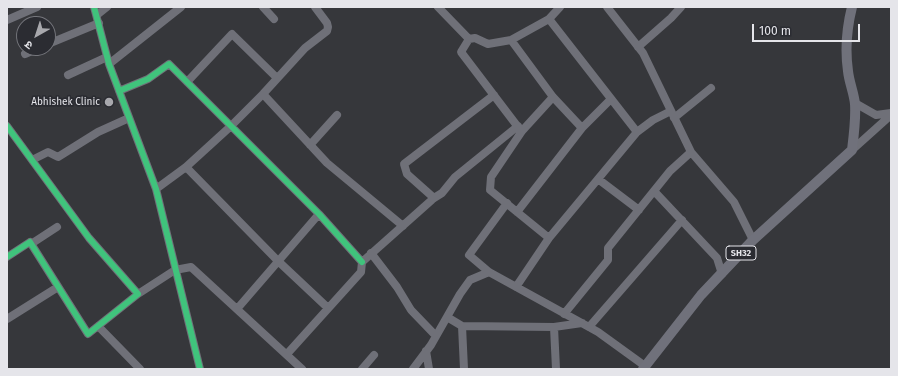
<!DOCTYPE html>
<html>
<head>
<meta charset="utf-8">
<style>
	body { margin:0 }
	#map { position:relative; width:898px; height:376px; overflow:hidden; background:#36373b; font-family:"Fira Sans","Noto Sans Devanagari",sans-serif }
	canvas { display:block }
	.frame { position:absolute; inset:0; border:8px solid #e5e5ea; pointer-events:none }
	.north { position:absolute; left:16px; top:16px; width:40px; height:40px; box-sizing:border-box; background:#2b2c32; border:1px solid #75767c; border-radius:50%; rotate:219deg; font-size:11px; font-weight:700; line-height:16px; text-align:center; color:#e5e5ea }
	.north::after { content:''; display:block; margin:auto; width:14px; height:18px; background:#a8a8ad; clip-path:polygon(50% 0,100% 100%,50% 72%,0 100%) }
	.scale { position:absolute; left:752px; top:24px; width:108px; height:18px; box-sizing:border-box; border:2px solid #e5e5ea; border-top:0; padding-left:5px; font-size:12px; line-height:14px; white-space:nowrap; color:#e5e5ea; -webkit-text-stroke:3px #2b2c32; paint-order:stroke }
</style>
</head>
<body>
<div id="map">
<canvas width="898" height="376"></canvas>
<div class="frame"></div>
<div class="north">उ</div>
<div class="scale">100 m</div>
</div>
<script>
const c = document.querySelector('canvas').getContext('2d');
c.lineJoin = 'round';
function stroke(path, color, width, dash) { c.strokeStyle = color; c.lineWidth = width; c.lineCap = dash ? 'butt' : 'round'; c.setLineDash(dash || []); c.stroke(path); }
function drawText(font, color, halo, rows, align = 'center') {
  c.font = font + ' "Fira Sans",sans-serif'; c.lineWidth = 3.5; c.setLineDash([]); c.textBaseline = 'middle'; c.strokeStyle = halo; c.fillStyle = color; for (const [text, x, y, turn = 0] of rows) {
    c.save(); c.translate(x, y); c.rotate((+turn || 0) * Math.PI / 180); c.textAlign = isNaN(turn) ? turn : align; if (halo) c.strokeText(text, 0, 0); c.fillText(text, 0, 0); c.restore();
  }
}
const minor = new Path2D(`
	M94,7L109,64L156,189L200,369
	M263,7L274,19
	M438,7L469,39L461,52L521,131
	M607,7L643,53L691,152L734,202L753,240
	M97,15L107,7
	M549,19L637,132
	M7,20L37,7
	M469,39L475,38L488,44L511,40L549,19L560,7
	M511,40L553,97L582,128
	M48,44L99,23
	M638,47L671,18L681,7
	M25,54L39,48
	M109,64L181,7
	M68,75L107,57
	M187,82L232,34L277,78
	M119,91L148,79L169,64L319,214L362,262
	M263,94L327,163L403,226
	M855,103L876,115L891,113
	M674,118L711,88
	M7,126L89,238L138,294L88,334L30,242L7,257
	M310,145L337,115
	M852,150L891,115
	M32,160L48,152L58,157L98,132L129,118
	M186,167L278,261L328,308
	M598,179L639,210
	M156,189L186,167L231,126L263,94L305,48L327,31L328,27L327,23L315,7
	M654,191L717,258L722,274
	M434,198L407,174L404,164L494,95
	M507,203L469,255L489,272L598,332L645,366
	M517,212L582,128L611,99
	M549,238L490,190L491,177L522,131L553,97
	M31,244L57,227
	M371,253L397,287L411,310L436,336
	M516,287L549,238L637,132L653,120L671,111
	M138,294L175,270L191,267L302,369
	M237,309L319,214
	M564,314L608,260V248L670,171L691,152
	M447,317L462,326L554,327L582,323
	M7,319L58,287
	M98,326L140,369
	M462,326L464,369
	M554,327L556,369
	M589,327L682,220
	M426,351L429,369
	M287,354L361,272L362,262L434,198L442,193L455,177L518,126
	M362,369L374,355
	M413,369L431,345L460,294L470,280L489,272`);
const major = new Path2D(`
	M643,369L701,295L753,240L852,150C854,134 856,119 855,104C854,93 849,82 848,71C845,50 847,27 852,7`);
const cycleway = new Path2D(`
	M94,7L109,64L156,189L200,369
	M119,91L148,79L169,64L319,214L362,262
	M7,126L89,238L138,294L88,334L30,242L7,257`);
const markers = [
	[109,102,5,"#a8a8ad"]
];
const shields = [
	[741,253,30]
];
const shieldNames = [
	["SH32",741,253]
];
const poiNames = [
	["Abhishek Clinic",100,102]
];
stroke(minor, '#6f7078', 8);
stroke(major, '#70717b', 10);
stroke(cycleway, '#40c37c', 6);
for (const [x, y, r, color] of markers) { const dot = new Path2D(); dot.arc(x, y, r, 0, 2 * Math.PI); c.fillStyle = color; c.fill(dot); stroke(dot, '#2b2c32', 1.5); }
for (const [x, y, w] of shields) { const box = new Path2D(); box.roundRect(x - w / 2, y - 7, w, 14, 3); c.fillStyle = '#2b2c32'; c.fill(box); stroke(box, '#e5e5ea', 1); }
drawText('bold 9px', '#e5e5ea', null, shieldNames);
drawText('10px', '#e5e5ea', '#2b2c32', poiNames, 'right');
</script>
</body>
</html>
